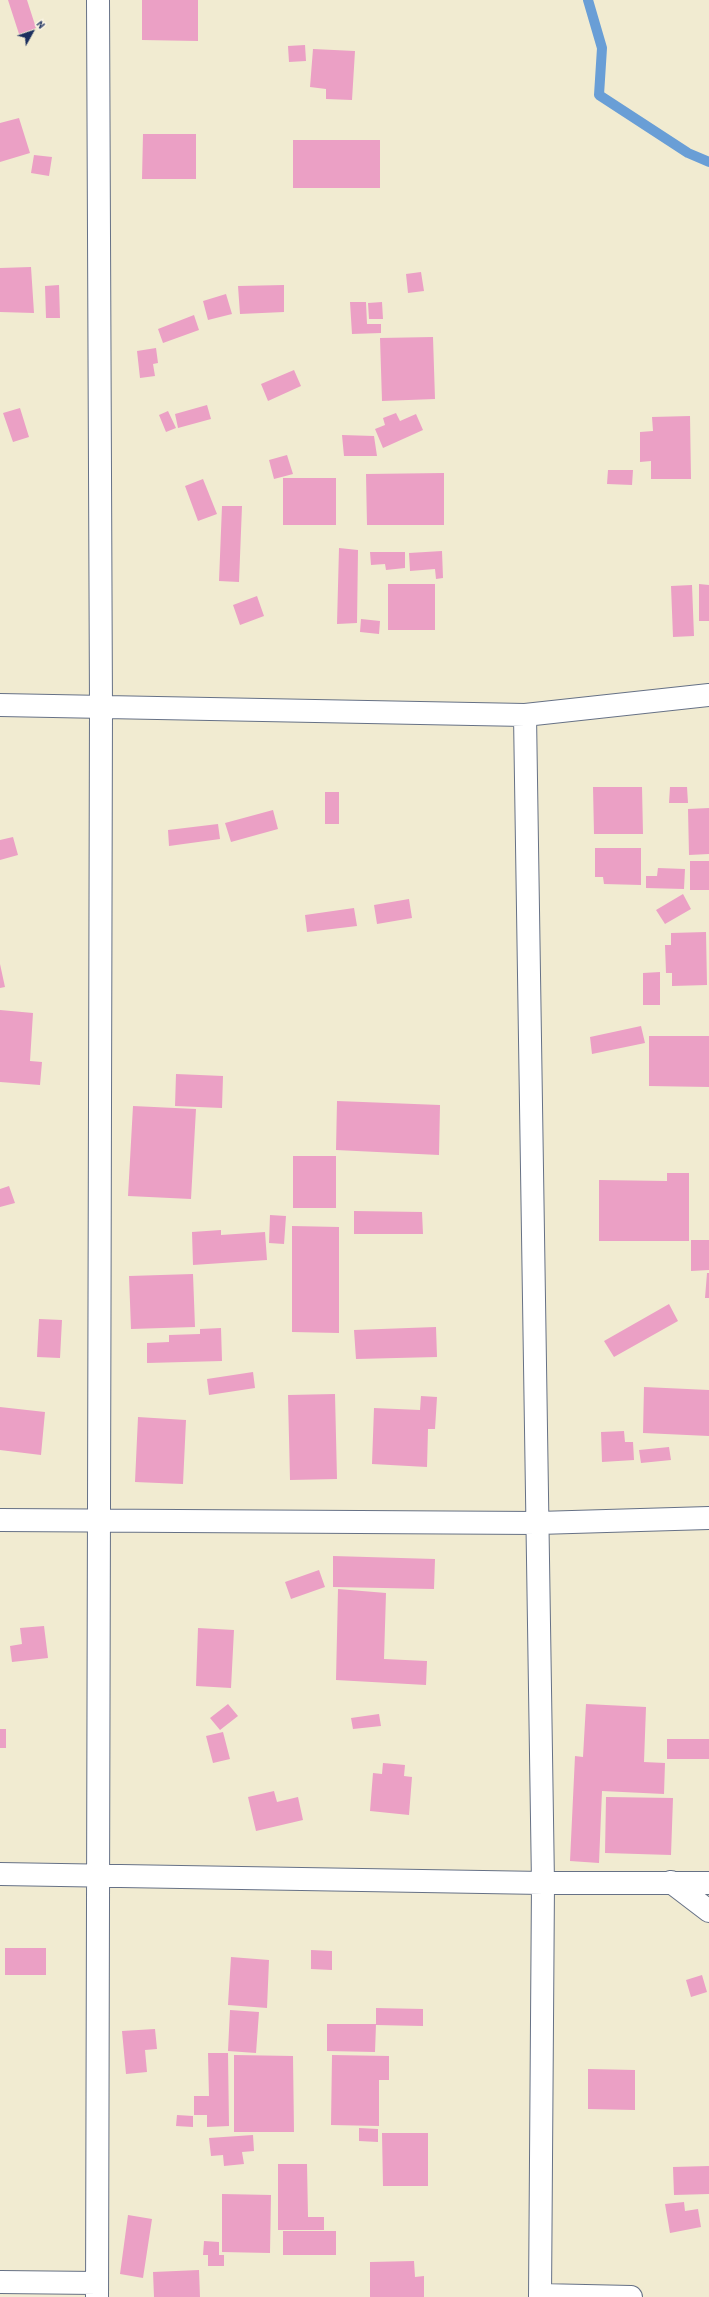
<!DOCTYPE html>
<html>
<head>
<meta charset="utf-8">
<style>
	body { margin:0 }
	#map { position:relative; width:709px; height:2297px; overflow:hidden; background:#f1ebd1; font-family:"Patrick Hand",sans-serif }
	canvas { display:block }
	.north { position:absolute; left:12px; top:12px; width:40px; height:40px; -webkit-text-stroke:3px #fcf5e5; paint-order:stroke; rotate:50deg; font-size:11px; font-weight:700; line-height:16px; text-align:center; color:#1b2f5e }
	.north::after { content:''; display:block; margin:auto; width:14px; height:18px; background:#1b2f5e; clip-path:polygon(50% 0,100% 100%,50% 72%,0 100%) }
</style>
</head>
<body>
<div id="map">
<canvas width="709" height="2297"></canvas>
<div class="north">N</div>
</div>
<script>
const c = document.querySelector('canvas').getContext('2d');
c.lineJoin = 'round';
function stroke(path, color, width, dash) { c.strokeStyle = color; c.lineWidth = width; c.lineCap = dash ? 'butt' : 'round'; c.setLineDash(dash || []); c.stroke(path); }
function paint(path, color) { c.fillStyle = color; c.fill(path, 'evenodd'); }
const stream = new Path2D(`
	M588,0L602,48L599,95L688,153L709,162`);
const building = new Path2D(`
	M8,0H27L36,28L19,34Z
	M142,0H198V41L142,40Z
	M305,45L306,61L289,62L288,46Z
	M313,49L355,51L352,100L326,99V89L310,87Z
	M19,118L30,153L0,162V123Z
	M143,134H196V179H142Z
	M293,140H380V188H293Z
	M34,155L52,157L49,176L31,173Z
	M31,267L34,313L0,312V268Z
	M421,272L424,291L408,293L406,274Z
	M59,285L60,318H46L45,286Z
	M284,285V312L240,314L238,286Z
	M226,294L232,314L208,320L203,301Z
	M350,302H366L367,324H381V333L352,334Z
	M382,302L383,319H369L368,303Z
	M194,315L199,330L163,343L158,329Z
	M433,337L435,399L382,401L380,338Z
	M156,348L158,363L153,364L155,376L140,378L137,351Z
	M294,370L301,386L268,401L261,384Z
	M207,405L211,419L178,428L175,414Z
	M20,408L29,437L13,442L3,413Z
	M168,411L176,428L166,432L159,415Z
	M396,413L400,421L416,414L423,430L383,448L375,429L385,425L383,418Z
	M690,416L691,479H651V461L640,462V432L653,431L652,417Z
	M342,435L374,436L377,456H344Z
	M287,455L293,474L274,479L269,460Z
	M608,470H633L632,485L607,484Z
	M444,473V525H367L366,474Z
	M283,478H336V525H283Z
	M203,479L217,514L198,521L185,486Z
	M222,506H242L239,582L219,581Z
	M339,548L358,550L357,623L337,624Z
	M442,551L443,578L436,579L435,569L410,571L409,553Z
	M370,552H405V568L386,570L385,564L371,565Z
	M388,584H435V630H388Z
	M699,584L709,585V621H699Z
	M692,585L694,636L673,637L671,586Z
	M257,596L264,616L240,625L233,605Z
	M361,619L380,621L379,634L360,632Z
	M593,787H642L643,834H594Z
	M670,787H687L688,803H669Z
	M325,792H339V824H325Z
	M709,808V854L689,855L688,809Z
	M273,810L278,829L231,842L225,823Z
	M218,824L220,839L169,846L168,830Z
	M13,837L18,855L0,860V840Z
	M595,848H641V885L604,884L603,877H595Z
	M690,861H709V890H690Z
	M658,868L685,869L684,889L646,888V876H657Z
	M683,894L691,909L665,924L656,910Z
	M409,899L412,918L377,924L374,905Z
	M354,908L357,926L307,932L305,915Z
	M706,932L707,985L672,986V973H666L665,945H671V933Z
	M0,964L5,987L0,988Z
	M660,972V1005H643V973Z
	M0,1010L33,1013L30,1061L42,1062L40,1085L0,1082Z
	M641,1026L645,1043L592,1054L590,1037Z
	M649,1036H709V1087L649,1086Z
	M176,1074L223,1076L222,1108L175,1106Z
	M337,1101L440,1105L439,1155L336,1150Z
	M133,1106L196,1109L191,1199L128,1196Z
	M293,1156H336V1208H293Z
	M667,1173H689V1241H599V1180L667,1181Z
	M9,1186L15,1203L0,1207V1189Z
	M354,1211L422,1212L423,1234H354Z
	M270,1215L286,1216L284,1244L269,1243Z
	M292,1226L339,1227V1333L292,1332Z
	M221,1230V1235L265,1232L267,1260L193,1265L192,1232Z
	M691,1240H709V1270L691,1271Z
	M707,1273H709V1298H705Z
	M193,1274L195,1327L131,1329L129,1276Z
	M669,1304L678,1321L614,1357L604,1341Z
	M39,1319L62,1320L60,1358L37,1357Z
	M436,1327L437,1357L356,1359L354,1330Z
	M221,1328L222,1361L147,1363V1343L169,1342V1335L200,1334V1329Z
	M253,1372L255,1388L209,1395L207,1379Z
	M644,1387L709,1390V1436L643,1433Z
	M335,1394L337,1479L290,1480L288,1395Z
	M421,1396L437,1397L435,1429H428L427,1467L372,1464L374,1408L420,1410Z
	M0,1407L45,1412L41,1455L0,1450Z
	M138,1417L186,1420L183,1484L135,1482Z
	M624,1431L625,1442H633L634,1460L602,1462L601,1432Z
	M669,1447L671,1460L641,1463L639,1450Z
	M333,1556L435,1559L434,1589L333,1587Z
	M319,1570L325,1587L291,1599L285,1582Z
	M338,1589L386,1593L384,1659L427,1661L426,1685L336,1680Z
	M44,1626L48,1658L12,1662L10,1646L22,1644L20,1628Z
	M198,1628L234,1630L231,1688L196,1686Z
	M228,1704L238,1716L220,1730L210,1718Z
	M586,1704L646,1707L644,1762L665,1763L664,1794L602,1791L599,1863L570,1861L575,1756L583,1757Z
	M379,1714L381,1726L353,1729L351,1718Z
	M0,1729H6V1748H0Z
	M223,1732L230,1759L213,1763L206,1736Z
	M667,1739H709V1759H667Z
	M383,1763L405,1765L404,1776L412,1777L409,1815L370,1811L373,1773L382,1774Z
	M274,1791L277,1802L298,1797L303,1820L256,1831L248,1797Z
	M606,1797L673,1798L671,1855L605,1853Z
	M5,1948H46V1975H5Z
	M311,1950L332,1951V1970L311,1969Z
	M231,1957L269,1960L267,2008L228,2005Z
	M702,1975L707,1992L691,1997L686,1980Z
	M376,2008L423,2009V2026L376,2025Z
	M230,2010L259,2012L256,2053L228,2051Z
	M327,2024H376L375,2052L327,2051Z
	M155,2029L157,2049L145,2050L147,2072L126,2074L122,2031Z
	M208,2053H228L229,2126L207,2127V2115H194V2096H209Z
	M234,2055L293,2056L294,2132H234Z
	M332,2055L389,2056V2080H379V2126L331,2125Z
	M588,2069L635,2070V2110L588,2109Z
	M177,2115L193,2116V2127L176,2126Z
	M359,2128L378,2129V2142L359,2141Z
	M382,2133H428V2186H383Z
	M253,2135L254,2151L242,2152L244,2164L224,2166L223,2155L211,2156L209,2138Z
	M278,2164H307L308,2217H324V2230H278Z
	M709,2166V2194L674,2195L673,2167Z
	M222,2194L271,2195L270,2253L222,2252Z
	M684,2202L685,2211L698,2209L701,2227L670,2233L665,2204Z
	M128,2215L152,2219L143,2278L120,2274Z
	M283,2231H336V2255H283Z
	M204,2241L219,2242V2255H224V2266H208V2255H203Z
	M414,2261L415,2277L424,2276V2297H370V2262Z
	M199,2270L200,2297H154L153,2272Z`);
const minor = new Path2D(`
	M0,705L525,715L709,695
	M525,715L543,1883L540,2297
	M0,1520L538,1523L709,1518
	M0,1874L543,1883H709
	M671,1882L709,1911
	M0,2282L97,2283
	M540,2295L631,2297
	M97,2297L101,707L98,0`);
stroke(stream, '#699ed6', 10);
paint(building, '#eba0c5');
stroke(minor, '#667186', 24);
stroke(minor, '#fff', 22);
</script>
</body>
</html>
